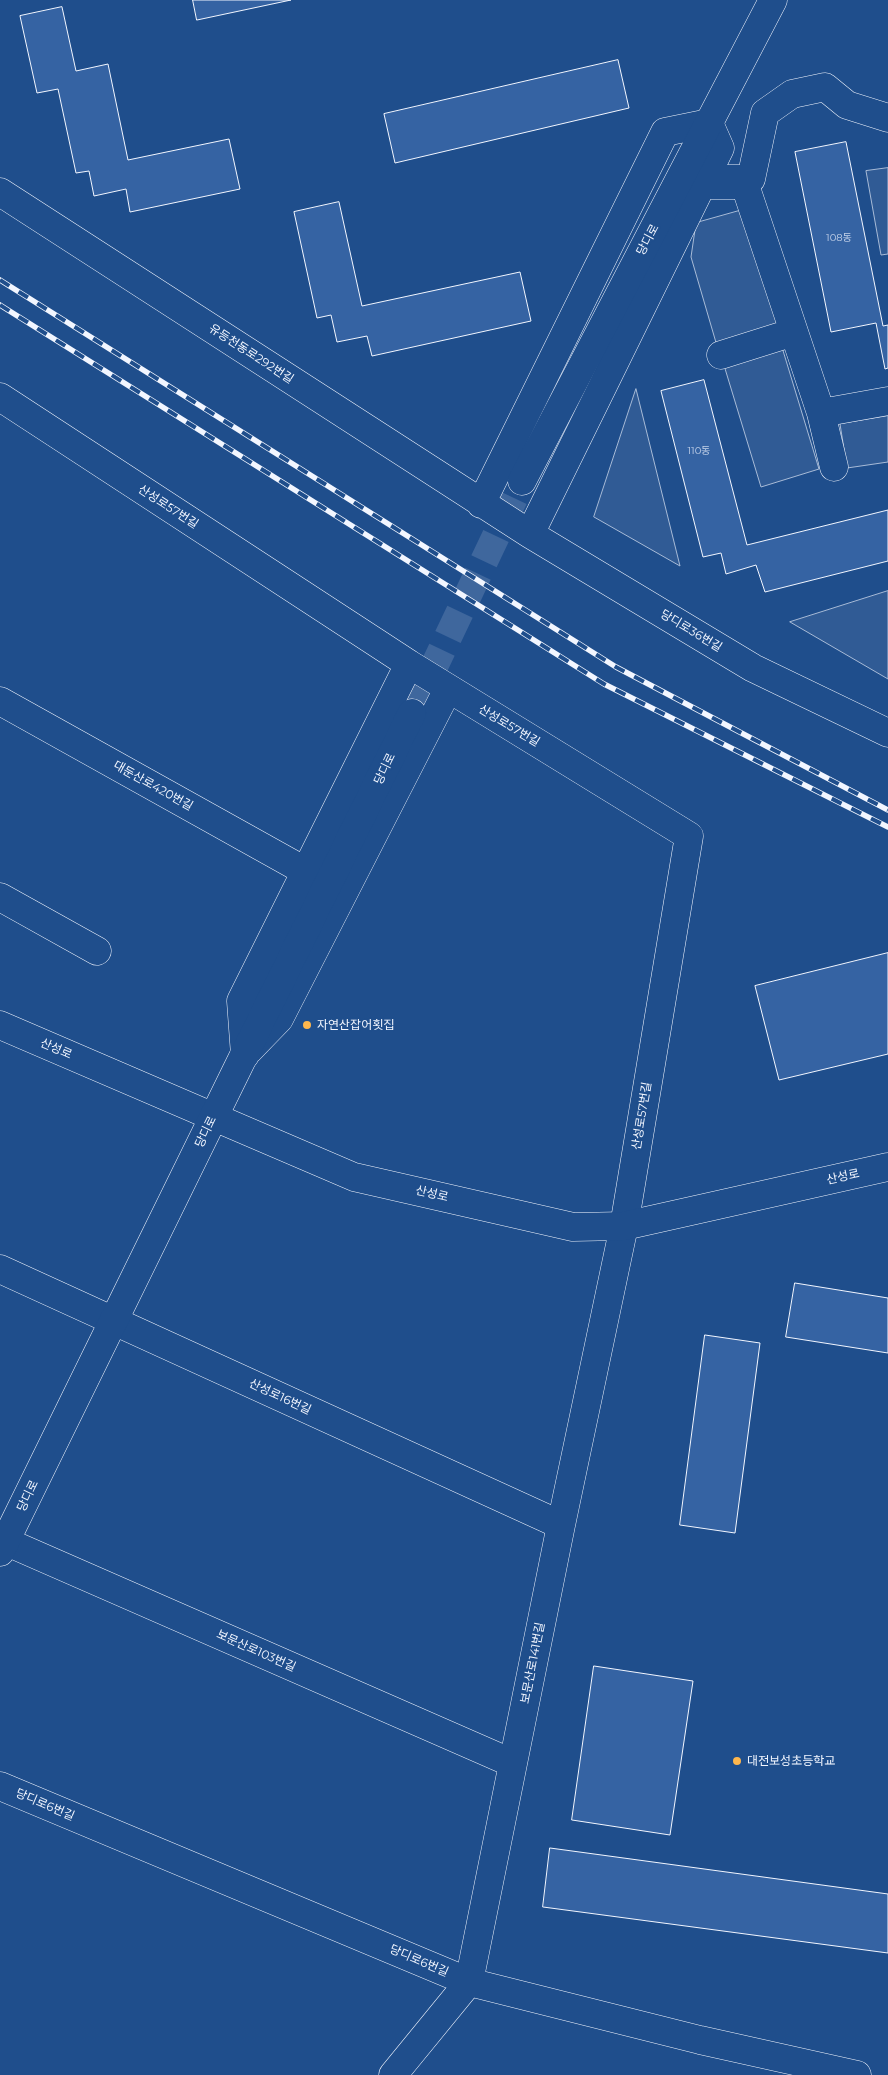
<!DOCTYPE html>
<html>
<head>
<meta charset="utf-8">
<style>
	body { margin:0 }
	canvas { display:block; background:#1f4e8c }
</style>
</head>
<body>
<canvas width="888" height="2075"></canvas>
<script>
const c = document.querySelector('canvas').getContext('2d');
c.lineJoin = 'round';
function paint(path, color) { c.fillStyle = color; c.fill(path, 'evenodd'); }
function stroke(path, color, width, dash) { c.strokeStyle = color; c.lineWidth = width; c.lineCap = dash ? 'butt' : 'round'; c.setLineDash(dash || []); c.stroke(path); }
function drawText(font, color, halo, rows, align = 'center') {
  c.font = font + ' Montserrat,"Noto Sans KR",sans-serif'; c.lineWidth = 4; c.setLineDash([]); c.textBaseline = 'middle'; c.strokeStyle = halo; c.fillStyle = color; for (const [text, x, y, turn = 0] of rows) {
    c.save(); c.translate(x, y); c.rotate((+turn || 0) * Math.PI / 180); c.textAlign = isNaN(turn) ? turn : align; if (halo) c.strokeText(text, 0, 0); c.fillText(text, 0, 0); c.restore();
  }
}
const built = new Path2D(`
	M888,168V254L881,255L866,171Z
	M746,209L780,328L717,346L691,257L696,223Z
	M781,344L819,469L761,487L723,362Z
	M636,389L680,566L594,517Z
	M888,416V462L847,468L840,424Z
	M888,591V679L790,622Z`);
const building = new Path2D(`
	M193,0H291L197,20Z
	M62,7L76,71L108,64L128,160L229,139L240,189L130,212L126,189L94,196L89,171L76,173L58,89L37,93L20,16Z
	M618,60L629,108L395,163L384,114Z
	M846,142L883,326L888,325V368L885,369L876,323L831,332L795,152Z
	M339,202L362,306L520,272L531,321L372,356L367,336L337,342L331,315L317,318L294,212Z
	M704,380L747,545L888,510V561L765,592L756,565L726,574L721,553L703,557L661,391Z
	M888,953V1054L779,1080L755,986Z
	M795,1283L888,1298V1353L786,1337Z
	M705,1335L760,1343L735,1533L680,1525Z
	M594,1666L693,1681L670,1835L572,1820Z
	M550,1848L888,1894V1953L543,1907Z`);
const majorTunnel = new Path2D(`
	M412,713L522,481`);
const minor = new Path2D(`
	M725,179H751L765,113L792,94L825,87L847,105L888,118
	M701,185H745L821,413L888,401
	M0,192L530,534L753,668L888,733
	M721,355L794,332
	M0,397L409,664L689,836L624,1226L561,1525L469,1982L393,2075
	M821,413L834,467
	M481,504L665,132L709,123L720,148L530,534
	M0,701L305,871
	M0,897L97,951
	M0,1025L214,1117
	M249,1050L279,1019L448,689
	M245,1055L241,1001L409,664
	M0,1269L561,1525
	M0,1539L512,1763
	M0,1786L469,1982L700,2040L857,2075`);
const major = new Path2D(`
	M522,481L773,0
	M214,1117L354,1177L573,1227L624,1226L888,1167
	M0,1552L412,713`);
const rail = new Path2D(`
	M0,280L616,667L888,810
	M0,305L604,684L888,827`);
const markers = [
	[307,1025,5,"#ffb74d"],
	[737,1761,5,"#ffb74d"]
];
const numberNames = [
	["108동",839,238],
	["110동",699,451]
];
const streetNames = [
	["당디로",648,240,-62],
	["유등천동로292번길",251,354,33],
	["산성로57번길",168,507,33],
	["당디로36번길",691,631,31],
	["산성로57번길",509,726,31],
	["당디로",385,769,-64],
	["대둔산로420번길",153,786,29],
	["산성로",56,1049,23],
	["산성로57번길",642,1116,-81],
	["당디로",206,1132,-64],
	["산성로",843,1177,-12],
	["산성로",432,1194,13],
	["산성로16번길",280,1397,25],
	["당디로",28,1496,-64],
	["보문산로103번길",256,1651,24],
	["보문산로141번길",533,1663,-79],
	["당디로6번길",45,1805,23],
	["당디로6번길",419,1961,23]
];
const poiNames = [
	["자연산잡어횟집",317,1025],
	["대전보성초등학교",747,1761]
];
paint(built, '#305b95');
stroke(built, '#a8bbd7', 1);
paint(building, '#3563a3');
stroke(building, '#f2f6ff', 1);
stroke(majorTunnel, '#3f679d', 28, [28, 14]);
stroke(minor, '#f2f6ff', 29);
stroke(major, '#f2f6ff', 29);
stroke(minor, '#1f4e8c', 28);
stroke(major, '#1f4e8c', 28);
stroke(rail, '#f2f6ff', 5.5);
stroke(rail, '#1f4e8c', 4, [11]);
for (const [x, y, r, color] of markers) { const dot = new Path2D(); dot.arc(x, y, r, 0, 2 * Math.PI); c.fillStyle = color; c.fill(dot); stroke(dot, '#1f4e8c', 2); }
drawText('10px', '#c3d1e8', null, numberNames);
drawText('12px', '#f2f6ff', '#1f4e8c', streetNames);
drawText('12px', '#f2f6ff', '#1f4e8c', poiNames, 'left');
</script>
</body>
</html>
